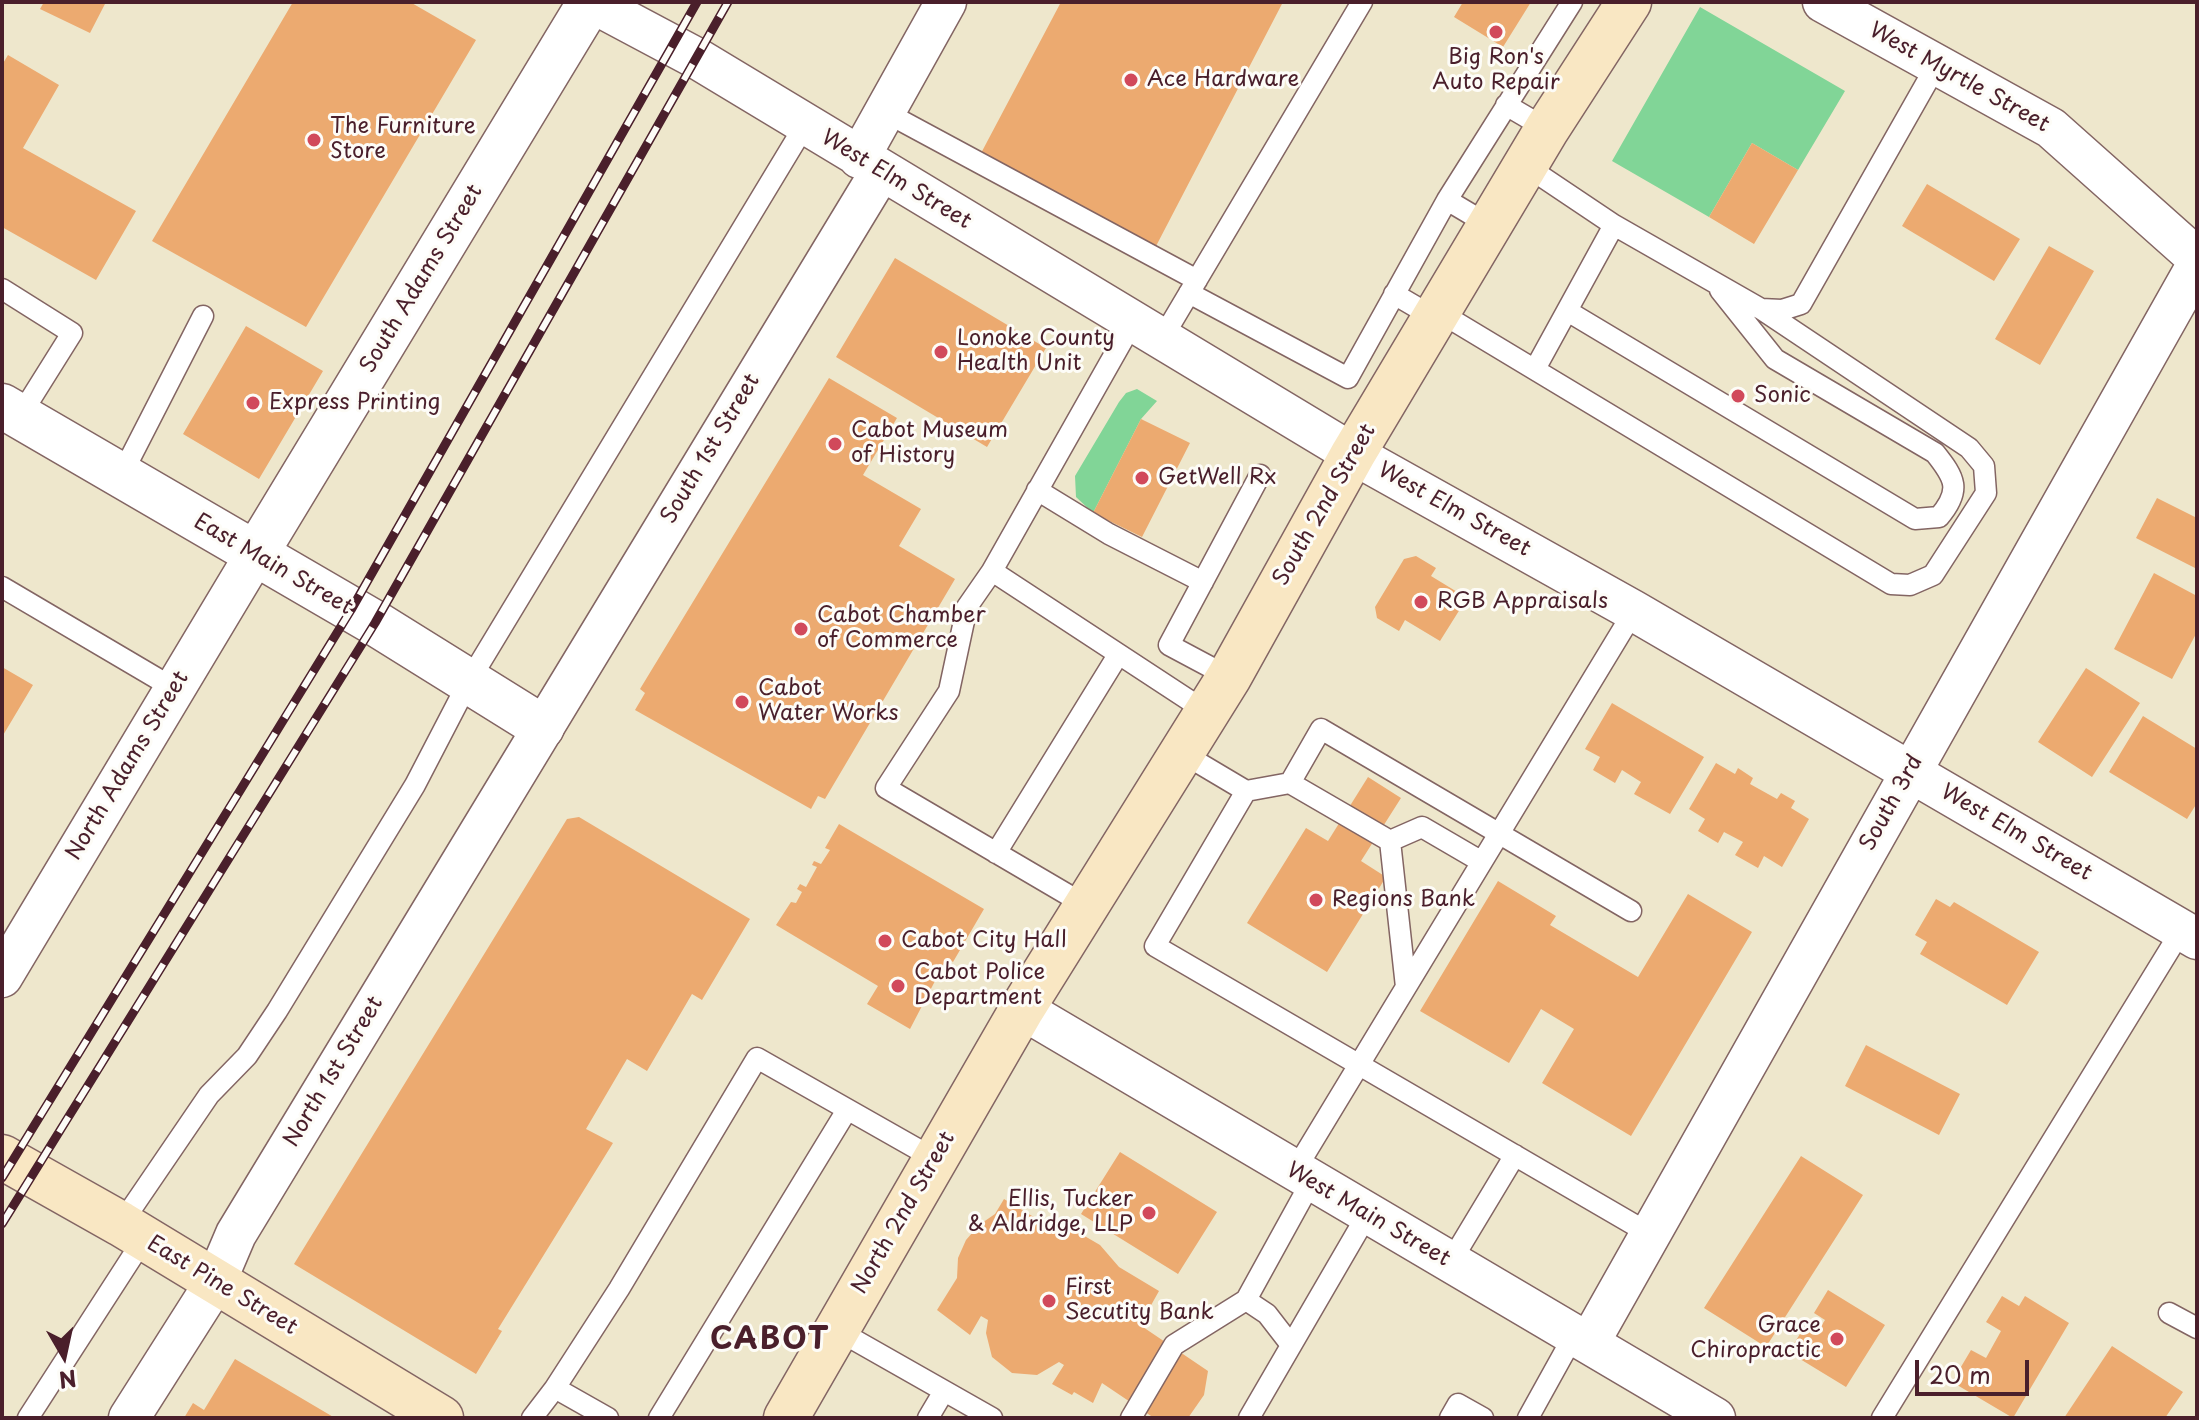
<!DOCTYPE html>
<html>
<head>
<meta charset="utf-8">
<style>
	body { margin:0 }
	#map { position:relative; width:2199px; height:1420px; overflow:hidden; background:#eee7cc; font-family:"Playpen Sans",sans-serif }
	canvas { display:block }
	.frame { position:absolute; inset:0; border:4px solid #4a1f2b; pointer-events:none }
	.north { position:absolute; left:24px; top:1316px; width:80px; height:80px; -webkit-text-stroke:6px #fdfcf7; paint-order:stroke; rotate:171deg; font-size:22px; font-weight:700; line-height:32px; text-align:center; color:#4a1f2b }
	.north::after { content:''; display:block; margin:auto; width:28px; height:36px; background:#4a1f2b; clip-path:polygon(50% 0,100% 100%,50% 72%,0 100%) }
	.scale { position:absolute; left:1915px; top:1360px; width:114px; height:36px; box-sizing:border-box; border:4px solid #4a1f2b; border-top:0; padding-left:10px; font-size:24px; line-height:28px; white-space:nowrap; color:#4a1f2b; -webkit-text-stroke:6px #fdfcf7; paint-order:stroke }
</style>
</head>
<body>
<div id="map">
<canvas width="2199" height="1420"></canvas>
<div class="frame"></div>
<div class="north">N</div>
<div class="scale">20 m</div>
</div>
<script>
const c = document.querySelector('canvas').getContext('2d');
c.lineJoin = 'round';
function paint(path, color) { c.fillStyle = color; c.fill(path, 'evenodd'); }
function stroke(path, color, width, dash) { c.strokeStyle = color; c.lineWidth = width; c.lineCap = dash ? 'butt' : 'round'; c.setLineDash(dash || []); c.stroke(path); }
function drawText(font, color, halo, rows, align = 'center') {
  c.font = font + ' "Playpen Sans",sans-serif'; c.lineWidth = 6; c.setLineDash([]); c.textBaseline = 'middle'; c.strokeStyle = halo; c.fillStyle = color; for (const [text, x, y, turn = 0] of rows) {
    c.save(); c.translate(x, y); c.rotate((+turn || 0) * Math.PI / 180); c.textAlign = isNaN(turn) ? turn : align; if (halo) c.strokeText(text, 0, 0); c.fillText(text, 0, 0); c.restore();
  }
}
const green = new Path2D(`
	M1700,7L1845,91L1798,170L1752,143L1709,217L1612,161Z
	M1137,389L1157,401L1141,419L1093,513L1076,497L1075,476L1119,402L1126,393Z`);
const building = new Path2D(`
	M44,2H106L90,33L40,9Z
	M293,2H410L476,40L306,327L152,241Z
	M1061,2H1283L1154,250L979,157Z
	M1463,2H1531L1503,47L1454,17Z
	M8,55L59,85L23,148L136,211L96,280L2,227V65Z
	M1752,143L1798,170L1754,244L1709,217Z
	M1927,184L2020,239L1994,281L1902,226Z
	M2049,246L2094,271L2040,365L1995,339Z
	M895,258L1046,348L987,447L836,357Z
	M246,326L323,371L259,479L183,434Z
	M829,378L897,418L863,475L921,509L899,546L955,579L825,799L818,796L811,809L635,710L645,693L640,689Z
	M1141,419L1190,443L1142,537L1093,513Z
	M2157,498L2197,518V569L2136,538Z
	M1416,556L1436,568L1431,576L1467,598L1440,641L1405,620L1399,631L1377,618L1375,607L1404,559Z
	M2154,573L2197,596V632L2172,679L2114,649Z
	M2,667L33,685L2,737Z
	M2086,668L2140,703L2092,777L2038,742Z
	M1612,703L1704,757L1670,814L1634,794L1641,782L1622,770L1615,783L1593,770L1600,757L1585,749Z
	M2143,716L2197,749V803L2187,819L2109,772Z
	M1716,763L1735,774L1738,768L1753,778L1750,784L1777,799L1781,793L1795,801L1791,808L1809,819L1782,867L1764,856L1758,868L1735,855L1743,842L1724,832L1718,843L1698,831L1705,819L1689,809Z
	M1368,777L1401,798L1361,861L1386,877L1327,972L1247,923L1306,828L1328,841Z
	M579,817L750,919L702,1000L692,994L647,1071L627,1059L586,1129L613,1143L498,1329L502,1331L476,1374L294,1264L567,819Z
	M839,824L984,909L953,962L947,958L910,1029L867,1004L878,986L776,925L791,902L796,903L802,892L797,889L800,884L806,887L817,867L812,865L814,861L821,864L830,850L825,848Z
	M1498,881L1556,916L1550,925L1638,977L1688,894L1752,932L1631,1136L1542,1083L1574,1029L1541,1009L1509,1063L1420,1011Z
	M1936,899L1950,907L1954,902L2039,952L2007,1005L1920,954L1927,942L1915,935Z
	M1866,1045L1960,1094L1939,1135L1845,1086Z
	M1120,1152L1217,1212L1178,1274L1081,1214Z
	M1801,1156L1863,1195L1766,1347L1704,1308Z
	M1004,1199L1047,1225L1076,1231L1100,1245L1119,1267L1159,1291L1140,1325L1208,1371L1204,1395L1188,1418H1154L1102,1383L1093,1403L1074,1392L1072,1395L1052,1384L1064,1365L1059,1362L1037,1375L1012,1373L992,1357L986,1333L988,1320L981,1316L970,1335L937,1310L957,1278L958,1258L966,1240L979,1225L995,1214Z
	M1828,1290L1885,1325L1846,1387L1800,1359L1803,1354L1792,1347L1806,1324L1818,1331L1825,1320L1814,1313Z
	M2002,1296L2019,1306L2025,1296L2069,1323L2013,1418L1952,1382L1971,1350L1986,1358L2001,1331L1986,1322Z
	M2112,1346L2183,1392L2165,1418H2064Z
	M235,1359L335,1418H184L193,1403L204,1410Z`);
const service = new Path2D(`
	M1506,105L1547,129
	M885,112L1197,280
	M1447,200L1489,225
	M2,289L72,333L20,416
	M1189,293L1348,378L1447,200L1572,2
	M1394,294L1435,318
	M1761,309L1782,310L1801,304L1936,66
	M1439,312L1891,584L1910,585L1933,575L1986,493L1984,466L1969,448L1761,309L1614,225L1526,166
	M1569,312L1915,519L1939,517C1962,490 1955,478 1935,453L1775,359L1720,290
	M1163,337L1362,2
	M1535,369L1614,225
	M121,476L203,316
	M1037,490L1109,534L1203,582
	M992,571L1134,320
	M2,587L175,689
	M1229,677L1169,645L1260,475
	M1182,753L1246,791L1155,946L1650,1234
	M1290,783L1390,841L1422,827L1482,862
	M1246,791L1290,783L1321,729L1631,911
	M1390,841L1406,987
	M996,853L1118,655
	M1087,906L886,788L949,691L967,607L992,571L1207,712
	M1294,1172L1634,611
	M121,1224L209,1095L247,1056L277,1011L415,785L469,681L805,125
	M1450,1263L1515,1155
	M1246,1300L1267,1314L1291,1345
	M2169,1313L2197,1328
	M837,1330L992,1418
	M28,1418L143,1240
	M532,1418L555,1388
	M608,1418L555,1388L619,1289L757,1058L935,1159
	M659,1418L847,1110
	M928,1418L944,1391
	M1131,1418L1174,1345L1246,1300L1311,1182
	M1249,1418L1367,1215
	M1450,1418L1458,1404L1483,1418
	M1528,1418L1574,1335
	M1882,1418L2181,931`);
const minor = new Path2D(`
	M591,2L698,59L1353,454L1634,611L2197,939
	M1823,2L2051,128L2197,258
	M859,158L946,2
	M2,977L255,555
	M1022,1009L1715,1418
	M1589,1343L2197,265
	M129,1418L216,1281L236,1234L881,171`);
const tertiary = new Path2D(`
	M2,406L375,623L542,727
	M255,555L590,2`);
const secondary = new Path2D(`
	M2,1157L121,1224L441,1418
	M786,1418L1022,1009L1229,677L1353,454L1547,129L1629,2`);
const rail = new Path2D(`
	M2,1178L351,610L697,2
	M2,1224L375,623L728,2`);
const markers = [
	[1496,32,8,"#d1495b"],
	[1131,80,8,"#d1495b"],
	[314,140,8,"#d1495b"],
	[941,352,8,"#d1495b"],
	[1738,396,8,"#d1495b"],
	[253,403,8,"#d1495b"],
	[835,444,8,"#d1495b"],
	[1142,478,8,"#d1495b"],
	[1421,602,8,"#d1495b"],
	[801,629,8,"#d1495b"],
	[742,702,8,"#d1495b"],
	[1316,900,8,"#d1495b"],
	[885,941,8,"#d1495b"],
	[898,986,8,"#d1495b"],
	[1149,1213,8,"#d1495b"],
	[1049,1301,8,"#d1495b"],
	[1837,1339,8,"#d1495b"]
];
const poiNames = [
	["Big Ron's",1496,58,"center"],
	["Auto Repair",1496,83,"center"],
	["Ace Hardware",1147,80],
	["The Furniture",330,127],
	["Store",330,152],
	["Lonoke County",957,339],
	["Health Unit",957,364],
	["Sonic",1754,396],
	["Express Printing",269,403],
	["Cabot Museum",851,431],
	["of History",851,456],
	["GetWell Rx",1158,478],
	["RGB Appraisals",1437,602],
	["Cabot Chamber",817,616],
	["of Commerce",817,641],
	["Cabot",758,689],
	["Water Works",758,714],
	["Regions Bank",1332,900],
	["Cabot City Hall",901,941],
	["Cabot Police",914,973],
	["Department",914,998],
	["Ellis, Tucker",1133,1200,"right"],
	["& Aldridge, LLP",1133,1225,"right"],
	["First",1065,1288],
	["Secutity Bank",1065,1313],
	["Grace",1821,1326,"right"],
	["Chiropractic",1821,1351,"right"]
];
const streetNames = [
	["West Myrtle Street",1959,78,29],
	["West Elm Street",896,180,31],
	["South Adams Street",422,279,-59],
	["South 1st Street",711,449,-59],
	["South 2nd Street",1325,505,-60],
	["West Elm Street",1454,510,29],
	["East Main Street",273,565,30],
	["North Adams Street",128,766,-59],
	["South 3rd",1892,803,-61],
	["West Elm Street",2016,833,30],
	["North 1st Street",334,1072,-59],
	["North 2nd Street",904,1213,-60],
	["West Main Street",1368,1215,30],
	["East Pine Street",222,1286,31]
];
const districtNames = [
	["CABOT",770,1341]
];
paint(green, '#81d597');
paint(building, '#ecaa70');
stroke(service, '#836563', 23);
stroke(minor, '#836563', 43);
stroke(tertiary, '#836563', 47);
stroke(secondary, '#836563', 47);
stroke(service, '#fff', 20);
stroke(minor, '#fff', 40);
stroke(tertiary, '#fff', 44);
stroke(secondary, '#f9e7c3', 44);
stroke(rail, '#4a1f2b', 9);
stroke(rail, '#fdfcf7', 6, [18]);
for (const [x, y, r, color] of markers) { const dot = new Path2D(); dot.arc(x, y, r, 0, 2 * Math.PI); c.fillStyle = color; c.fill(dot); stroke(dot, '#fdfcf7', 3); }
drawText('22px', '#4a1f2b', '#fdfcf7', poiNames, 'left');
drawText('22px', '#4a1f2b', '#fdfcf7', streetNames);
c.letterSpacing = '2px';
drawText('bold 30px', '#4a1f2b', '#fdfcf7', districtNames);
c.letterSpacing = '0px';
</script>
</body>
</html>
